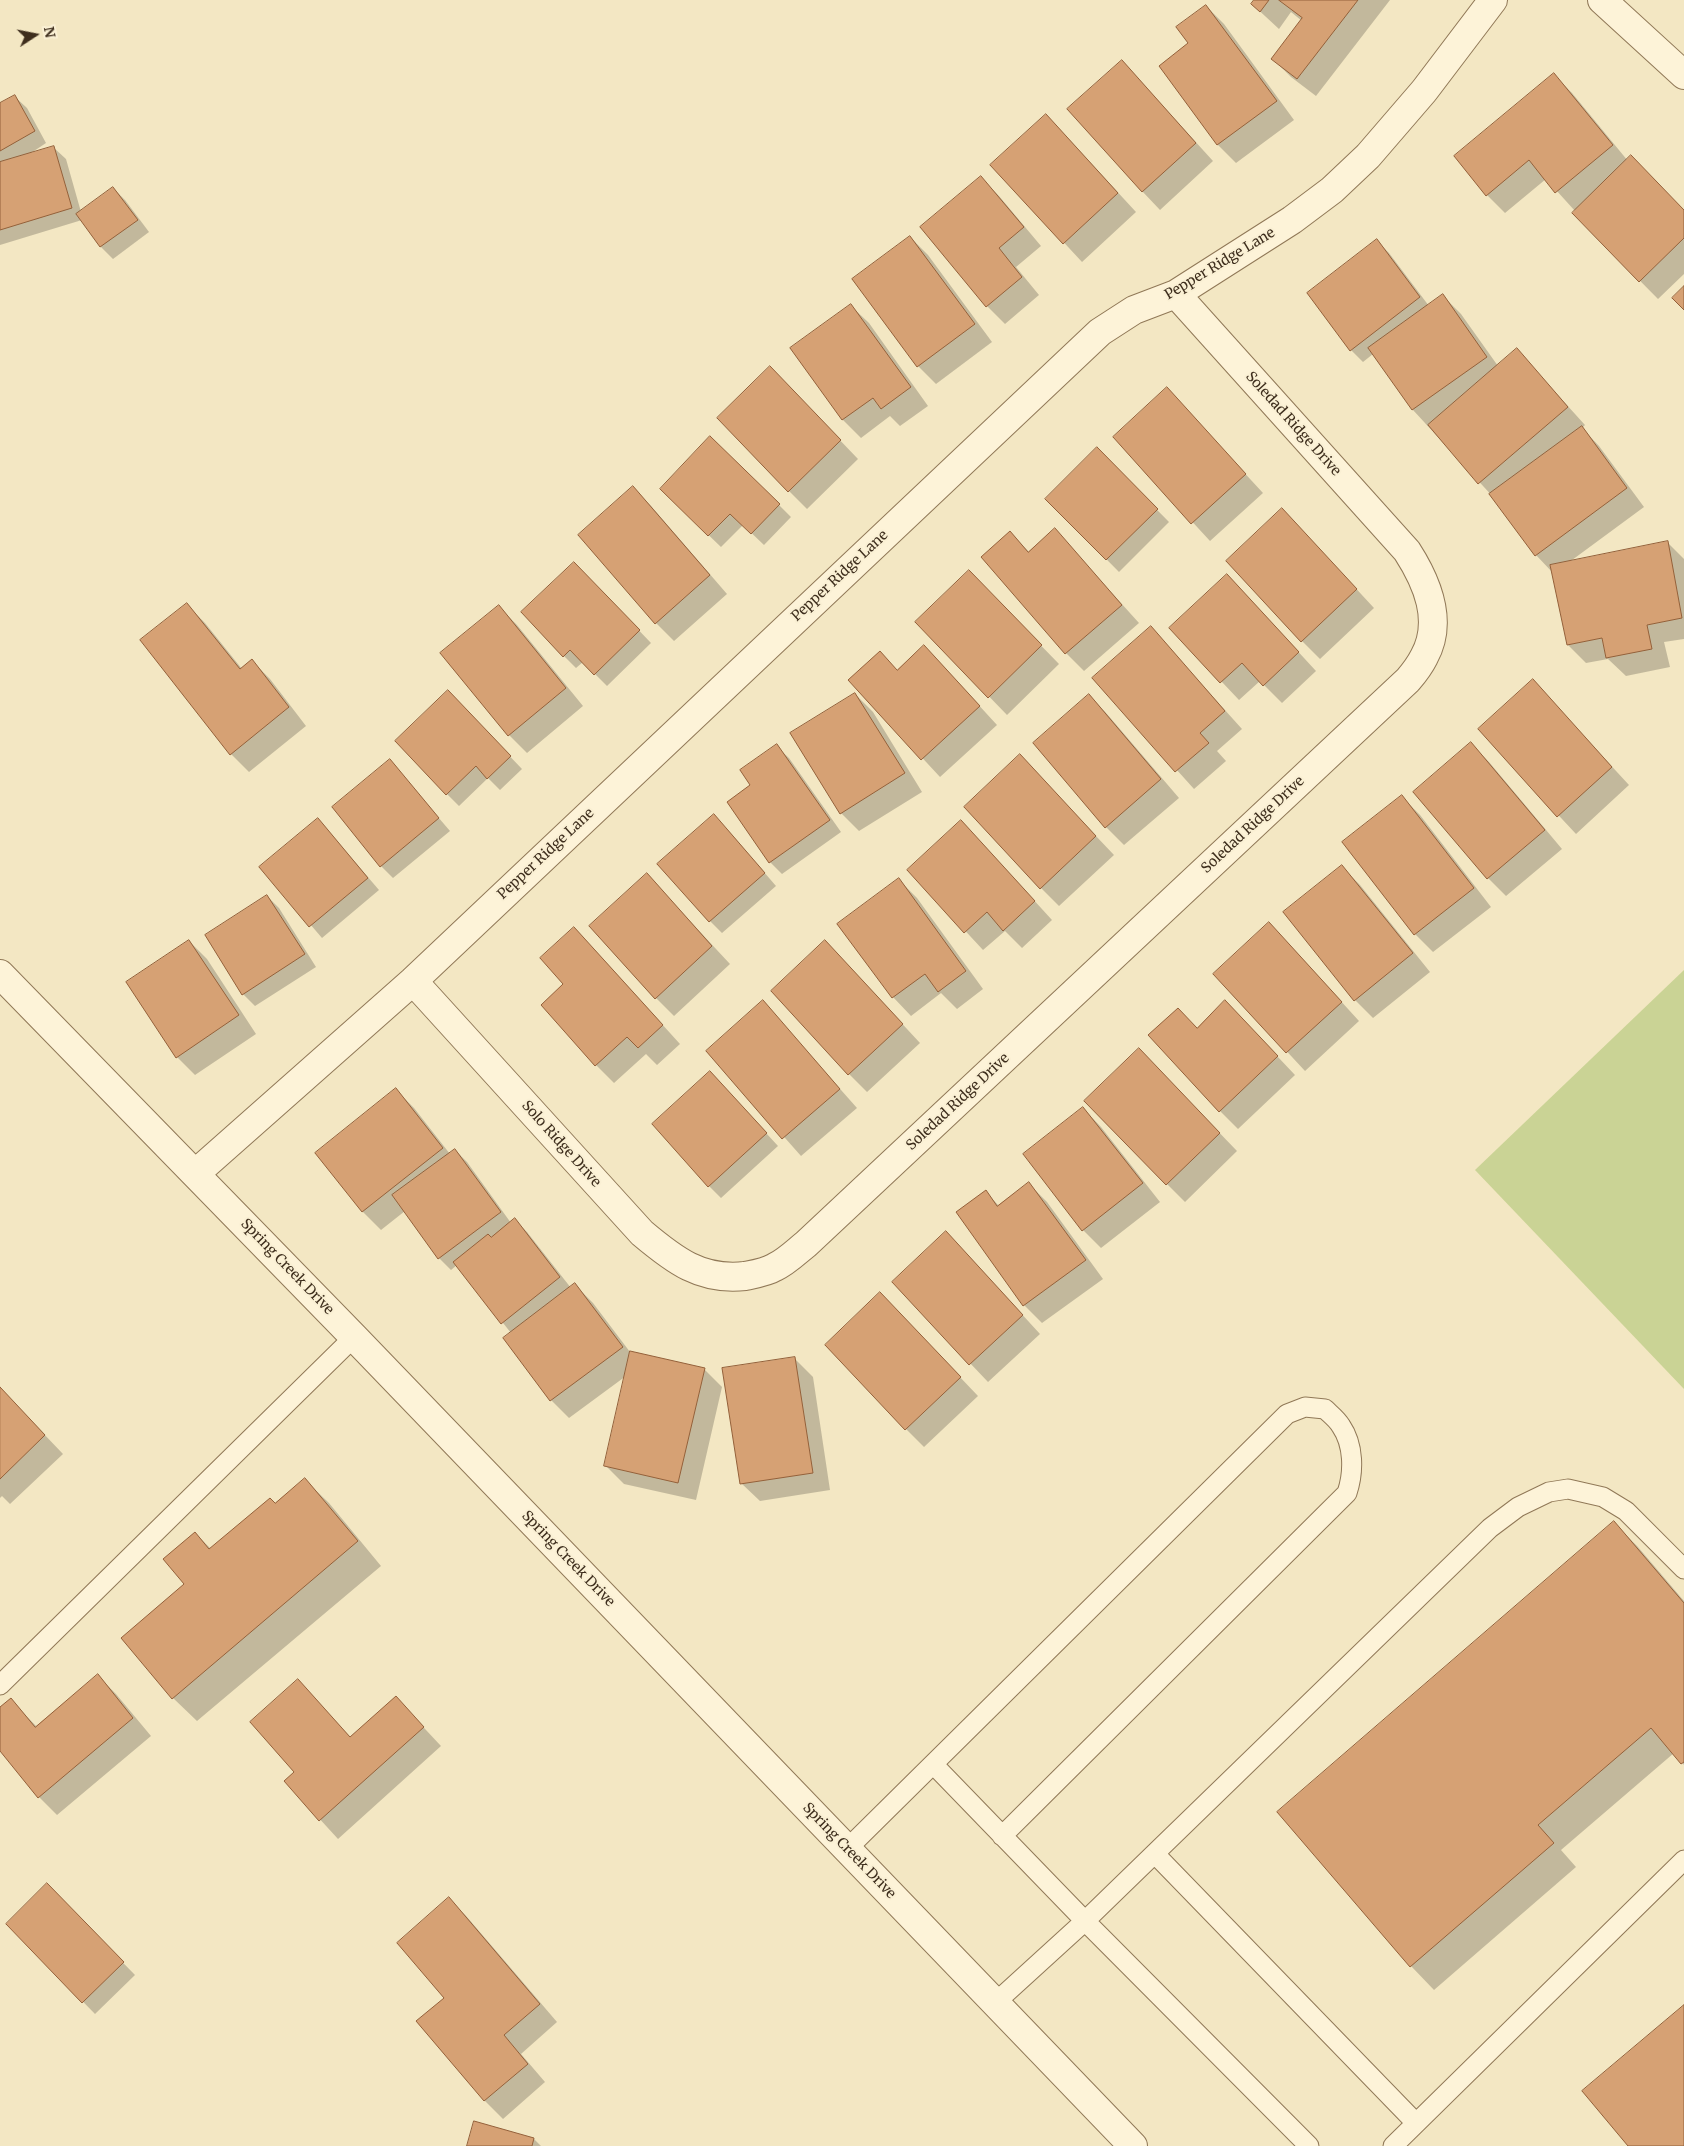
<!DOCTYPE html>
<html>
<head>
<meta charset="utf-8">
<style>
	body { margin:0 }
	#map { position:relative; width:1684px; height:2146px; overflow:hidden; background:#f3e7c3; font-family:Merriweather,serif }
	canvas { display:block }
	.north { position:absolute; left:10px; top:10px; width:50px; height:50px; -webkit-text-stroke:4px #faf0d4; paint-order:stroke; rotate:79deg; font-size:14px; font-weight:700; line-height:20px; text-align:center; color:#3e2e1d }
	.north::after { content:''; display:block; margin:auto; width:18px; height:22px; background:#3e2e1d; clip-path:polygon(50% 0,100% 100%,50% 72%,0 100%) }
</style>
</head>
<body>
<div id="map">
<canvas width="1684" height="2146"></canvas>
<div class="north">N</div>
</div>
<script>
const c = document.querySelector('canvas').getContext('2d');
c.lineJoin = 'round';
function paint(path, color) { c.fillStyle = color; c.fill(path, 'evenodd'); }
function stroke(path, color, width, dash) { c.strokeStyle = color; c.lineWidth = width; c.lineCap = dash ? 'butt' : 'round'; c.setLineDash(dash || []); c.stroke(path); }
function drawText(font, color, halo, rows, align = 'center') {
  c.font = font + ' Merriweather,serif'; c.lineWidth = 4; c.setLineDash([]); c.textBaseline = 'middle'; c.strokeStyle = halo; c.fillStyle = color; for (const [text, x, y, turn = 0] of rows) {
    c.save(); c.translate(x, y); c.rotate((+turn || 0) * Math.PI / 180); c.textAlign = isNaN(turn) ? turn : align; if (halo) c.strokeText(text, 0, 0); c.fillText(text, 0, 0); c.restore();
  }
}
const green = new Path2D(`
	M1684,970V1389L1475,1170Z`);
const shadow = new Path2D(`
	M1255,0H1390L1316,96L1291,77L1273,59L1302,21L1291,12L1279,29L1252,4Z
	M1206,6L1224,24L1294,120L1236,163L1218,145L1160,66L1190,44Z
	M1122,61L1213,161L1160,210L1142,191Z
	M1554,75L1572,93L1628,161L1684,211V274L1658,299L1574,214L1575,211L1546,179L1505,213L1487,195Z
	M14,96L27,108L46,143L28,155L53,147L66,159L81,212L113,188L125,200L149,232L113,259L101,247L82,220L0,245V102L1,104Z
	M1064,134L1136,212L1082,262L992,165Z
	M981,178L999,196L1041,246L1016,267L1039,295L1005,324L987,306L922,227Z
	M910,237L928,255L992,342L936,384L918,366Z
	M1377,241L1389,253L1429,306L1443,296L1461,314L1498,366L1517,350L1585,425L1582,428L1599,446L1644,507L1568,563L1668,543L1684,559V639L1664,642L1670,667L1626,676L1608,659L1586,663L1568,645L1553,573L1536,555L1495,499L1413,410L1373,354L1363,362L1351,350Z
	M850,305L869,323L928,406L900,426L890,416L861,438L843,420L791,349Z
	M788,386L858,459L807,509L789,491Z
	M1167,389L1263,493L1210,541L1115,438Z
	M1097,449L1169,522L1119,572L1047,499Z
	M633,488L651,506L727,594L674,641L656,623Z
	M673,501L779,505L791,517L764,545L743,525L721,547Z
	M1300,528L1374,608L1320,659L1302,641Z
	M1055,530L1139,623L1084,671L1066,653L982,557L1010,532L1029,552Z
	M586,575L651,643L607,686L583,662L576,668L564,656Z
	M987,590L1059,664L1007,715L917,622Z
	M1245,594L1316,671L1282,703L1260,681L1239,700L1171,628Z
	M187,605L205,623L242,669L252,661L270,679L306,726L249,772L231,754Z
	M499,607L517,625L583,706L527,753L509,735Z
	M1151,628L1242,729L1217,751L1226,761L1194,789L1094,678Z
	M942,665L997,725L940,777L850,680L897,670Z
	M1533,681L1629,785L1576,834L1479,730Z
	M855,694L873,712L922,792L859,831L841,813Z
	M1089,695L1107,714L1179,798L1124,845L1106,827Z
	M460,704L522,769L500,790L488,778L459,806L447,794Z
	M1471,744L1489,762L1562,849L1506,896L1488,878Z
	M776,746L789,758L841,832L782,874L770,862L752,785Z
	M1020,756L1114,855L1059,906L1041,888Z
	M390,761L450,831L393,878L381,866Z
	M1402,797L1420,815L1491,907L1433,952L1415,934L1344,842Z
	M318,819L379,890L322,938L261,867Z
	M726,828L776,886L722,933L710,921Z
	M979,840L1052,920L1022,948L1005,931L983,950L909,870Z
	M1342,867L1360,885L1430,972L1373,1018L1355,1000Z
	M647,875L730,964L674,1016L656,998Z
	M899,880L917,898L983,989L957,1009L941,993L911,1016L893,997Z
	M267,896L279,908L316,967L255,1006L243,994Z
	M189,941L207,959L256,1034L195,1075L177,1057Z
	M1287,942L1359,1021L1305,1071L1215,974Z
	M592,947L680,1044L657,1065L646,1054L614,1083L596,1065L565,984Z
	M843,960L920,1043L867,1092L849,1074Z
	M763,1002L857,1108L801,1156L708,1051Z
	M1243,1020L1295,1075L1238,1129L1220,1111L1197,1029Z
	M1157,1068L1237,1151L1185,1202L1167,1184Z
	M722,1085L778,1146L721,1198L709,1186Z
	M396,1090L414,1108L450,1154L455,1150L467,1162L511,1223L515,1220L527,1232L571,1288L575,1285L593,1303L630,1352L704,1369L722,1387L696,1500L624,1484L606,1466L626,1376L569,1418L551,1400L511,1333L457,1265L451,1270L439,1258L405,1211L381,1230L363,1212L317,1153Z
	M1083,1108L1101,1127L1160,1202L1101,1248L1083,1230Z
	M1029,1184L1047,1202L1103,1279L1042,1323L1024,1305L986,1192L999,1206Z
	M964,1251L1040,1334L988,1382L893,1282Z
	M898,1312L978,1396L924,1447L906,1429Z
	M795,1359L813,1377L830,1490L760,1501L741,1483Z
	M0,1388L63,1454L10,1504L2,1496L0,1498Z
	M305,1480L329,1503L381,1566L197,1721L173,1698L186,1585L195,1533L211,1549L275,1505Z
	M1614,1523L1638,1547L1684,1601V1765L1674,1753L1561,1850L1576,1867L1434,1990L1411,1966Z
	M98,1676L116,1694L151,1736L57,1815L39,1797L0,1749V1709L11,1700L37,1727Z
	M298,1680L351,1738L396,1698L441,1746L338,1839L285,1781L295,1772Z
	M47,1885L135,1975L95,2014L7,1924Z
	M449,1899L467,1917L557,2022L521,2054L545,2082L503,2119L485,2101L417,2022L445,1998Z
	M534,2139L541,2146H468Z`);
const building = new Path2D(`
	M1254,0H1269L1260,12L1251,4Z
	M1279,0H1358L1297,79L1271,59L1302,18Z
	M1206,5L1277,101L1217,145L1159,66L1188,43L1176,27Z
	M1122,60L1196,143L1142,192L1067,109Z
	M1554,73L1613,145L1555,193L1529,160L1486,196L1454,156Z
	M15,95L35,131L0,151V103Z
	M1046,114L1118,193L1063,244L990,165Z
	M54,146L72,208L0,230V162Z
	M1631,155L1684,210V238L1639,282L1572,213Z
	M981,176L1024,227L999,248L1022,277L986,307L920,227Z
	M113,187L138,220L100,247L76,214Z
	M910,236L975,324L917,367L852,279Z
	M1377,239L1420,297L1350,351L1307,293Z
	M1684,286V310L1672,298Z
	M1443,294L1487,357L1412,410L1368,348Z
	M851,304L911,387L881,409L873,398L842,420L790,348Z
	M1517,348L1568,407L1478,484L1428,425Z
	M770,366L841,440L788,492L717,418Z
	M1167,387L1246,474L1191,524L1113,437Z
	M1582,426L1627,488L1535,556L1489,494Z
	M710,436L780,504L751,534L730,514L708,536L660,489Z
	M1097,447L1158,509L1106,560L1045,499Z
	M633,486L710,575L655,624L578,535Z
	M1282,508L1357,589L1301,642L1226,561Z
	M1055,528L1122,605L1065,654L981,557L1010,531L1028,552Z
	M1668,541L1682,618L1647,625L1652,649L1606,658L1602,638L1567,645L1550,565Z
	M574,562L640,630L594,675L570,650L563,657L521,612Z
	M969,570L1042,645L988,698L915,622Z
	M1227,574L1299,652L1263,686L1242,663L1220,683L1169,628Z
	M187,603L240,669L252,659L289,707L230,755L140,640Z
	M499,605L566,688L508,736L440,653Z
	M1151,626L1225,711L1200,733L1209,743L1175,772L1092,678Z
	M924,645L980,706L921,760L848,680L880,651L897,670Z
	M1533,679L1612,767L1557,817L1478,729Z
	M448,690L511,756L487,779L476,766L446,795L395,741Z
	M855,693L905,773L840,814L790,733Z
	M1089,694L1161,779L1105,828L1033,743Z
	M1471,742L1545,830L1487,879L1413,792Z
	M777,744L830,820L769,863L727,802L750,785L740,770Z
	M1020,754L1096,836L1040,889L964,807Z
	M390,759L439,818L380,867L332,807Z
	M1402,795L1474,888L1414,935L1342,842Z
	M714,814L765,873L709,922L657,864Z
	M318,818L368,878L309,927L259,867Z
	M961,820L1035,901L1003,931L987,912L964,933L907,870Z
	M1342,865L1413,953L1354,1001L1283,912Z
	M647,873L712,946L655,999L589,926Z
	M899,878L966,971L938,992L925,974L892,998L837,924Z
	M267,895L305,954L242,995L205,935Z
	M1269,922L1342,1002L1286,1053L1213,974Z
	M574,927L663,1025L638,1048L627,1037L595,1066L541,1005L563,984L540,958Z
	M189,940L239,1015L176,1058L126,982Z
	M825,940L903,1024L848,1075L771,991Z
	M763,1000L840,1089L782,1139L706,1051Z
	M1225,1000L1278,1056L1219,1112L1148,1035L1178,1008L1197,1028Z
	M1139,1048L1220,1133L1166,1185L1084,1101Z
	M710,1071L767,1133L708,1187L652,1124Z
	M396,1088L443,1148L362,1212L315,1153Z
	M1083,1107L1143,1183L1082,1231L1023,1154Z
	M455,1149L501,1212L438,1259L392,1195Z
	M1029,1182L1086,1260L1023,1306L956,1212L986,1190L997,1206Z
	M515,1218L560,1277L501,1324L453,1262L488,1234L491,1237Z
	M946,1231L1023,1315L969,1365L892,1282Z
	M575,1283L623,1347L550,1401L503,1338Z
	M880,1292L961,1377L905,1430L825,1345Z
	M630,1351L705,1368L678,1483L604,1466Z
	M795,1357L813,1473L740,1484L722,1368Z
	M0,1387L45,1435L0,1479Z
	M305,1478L358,1541L172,1699L121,1638L184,1584L163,1559L195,1532L209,1549L270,1498L275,1503Z
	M1614,1521L1684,1603V1762L1681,1764L1651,1728L1538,1825L1554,1843L1410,1967L1277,1812Z
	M98,1674L133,1718L38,1798L0,1751V1707L11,1698L35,1727Z
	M298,1679L350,1737L396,1696L424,1727L319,1821L284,1781L294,1772L250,1722Z
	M47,1883L124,1962L82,2003L6,1924Z
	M449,1897L540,2004L504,2035L528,2064L484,2101L416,2021L444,1998L397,1943Z
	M1684,2005V2146H1628L1582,2091Z
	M474,2121L534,2138L532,2146H467Z`);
const service = new Path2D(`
	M0,1685L354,1337
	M933,1764L1287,1414L1305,1407L1325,1409C1330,1414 1337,1419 1341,1426C1354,1445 1354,1472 1347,1493L1002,1836
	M847,1849L933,1764L1085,1921L995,2003
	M1155,1854L1416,2123
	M1309,2146L1085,1921L1490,1528L1518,1507L1549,1492L1568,1489L1603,1497L1626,1511L1684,1569
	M1393,2146L1684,1860`);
const minor = new Path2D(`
	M1602,0L1684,75
	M413,981L642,1233C674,1260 701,1281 745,1276C755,1274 767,1272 775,1267C786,1262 796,1252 806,1244L1408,680C1414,673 1420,665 1424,657C1444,621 1427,582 1407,551L1176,294
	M196,1173L413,981L1100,332L1134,310L1176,294L1292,220L1332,190L1368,156L1424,91L1493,0`);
const tertiary = new Path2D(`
	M0,974L354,1337L1133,2146`);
const streetNames = [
	["Pepper Ridge Lane",1220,264,-31],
	["Soledad Ridge Drive",1293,424,48],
	["Pepper Ridge Lane",840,576,-43],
	["Soledad Ridge Drive",1253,825,-43],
	["Pepper Ridge Lane",546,854,-43],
	["Soledad Ridge Drive",958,1102,-43],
	["Solo Ridge Drive",561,1144,48],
	["Spring Creek Drive",287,1267,46],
	["Spring Creek Drive",568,1559,46],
	["Spring Creek Drive",849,1851,46]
];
paint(green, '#cad395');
paint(shadow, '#0003');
paint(building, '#d6a174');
stroke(building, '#93603a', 1);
stroke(service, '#907857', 21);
stroke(minor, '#907857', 30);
stroke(tertiary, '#907857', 30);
stroke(service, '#fdf3d8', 19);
stroke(minor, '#fdf3d8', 28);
stroke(tertiary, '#fdf3d8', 28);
drawText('14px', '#3e2e1d', '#faf0d4', streetNames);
</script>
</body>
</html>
